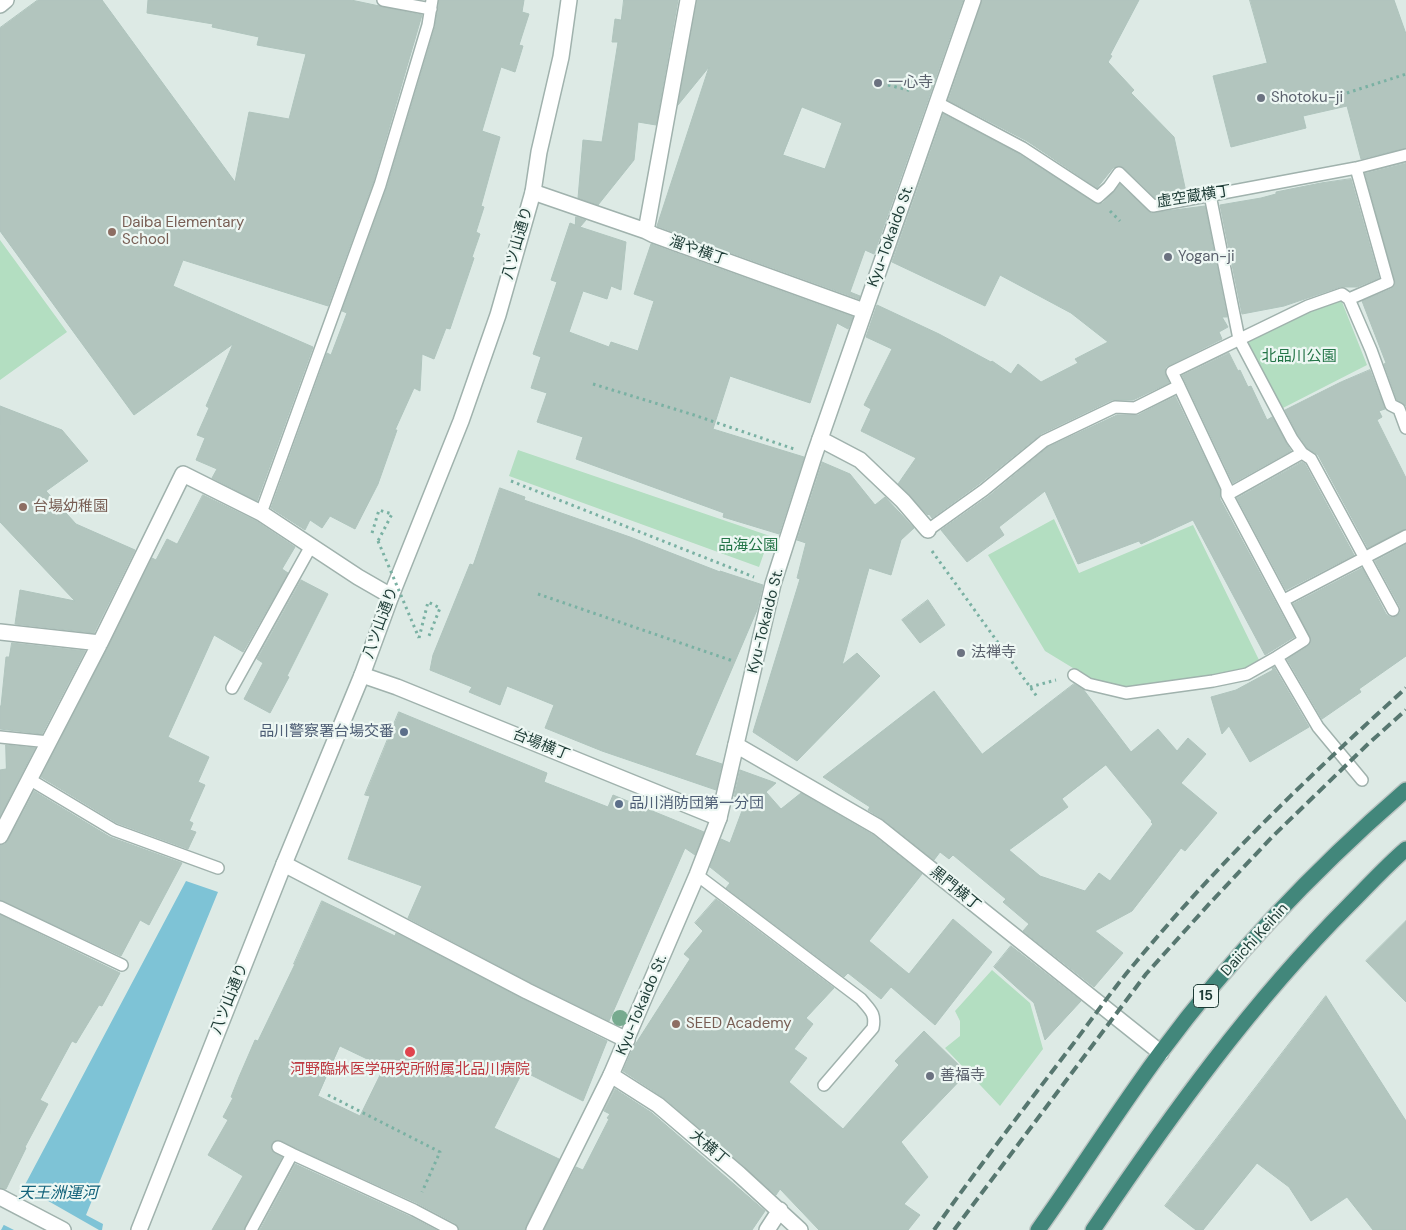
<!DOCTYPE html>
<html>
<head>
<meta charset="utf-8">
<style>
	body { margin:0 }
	canvas { display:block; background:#ddeae5 }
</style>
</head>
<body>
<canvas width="1406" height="1230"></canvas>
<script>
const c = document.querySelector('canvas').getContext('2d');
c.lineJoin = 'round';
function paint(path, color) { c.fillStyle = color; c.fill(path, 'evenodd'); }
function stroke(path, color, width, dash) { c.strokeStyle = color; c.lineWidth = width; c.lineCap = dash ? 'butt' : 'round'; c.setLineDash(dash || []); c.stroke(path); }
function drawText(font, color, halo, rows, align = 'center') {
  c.font = font + ' "DM Sans","Noto Sans JP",sans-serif'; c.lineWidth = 4.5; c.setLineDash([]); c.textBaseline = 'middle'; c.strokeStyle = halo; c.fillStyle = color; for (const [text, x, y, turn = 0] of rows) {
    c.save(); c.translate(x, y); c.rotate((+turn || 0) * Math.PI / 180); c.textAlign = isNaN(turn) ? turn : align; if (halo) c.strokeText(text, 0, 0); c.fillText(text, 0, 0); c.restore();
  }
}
const green = new Path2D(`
	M0,240L67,332L0,380Z
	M1335,300L1342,302L1367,365L1281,409L1247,340L1308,311Z
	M518,450L770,536L759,567L509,476Z
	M1054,519L1079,573L1193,525L1259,660L1241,671L1128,690L1091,679L1045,651L988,555Z
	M992,970L1030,1003L1043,1049L1000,1106L945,1048L960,1036V1021L955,1011Z`);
const water = new Path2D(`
	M186,881L218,892L86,1215L103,1224L102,1230H1Z`);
const pier = new Path2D(`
	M22,1186L99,1230H14L2,1224Z`);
const building = new Path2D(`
	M38,0H102L235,182L249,112L289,119L306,54L257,45L259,37L212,27L213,24L147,13L148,0H351L422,15L373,183L328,306L183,260L173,286L313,347L257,501L212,478L217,469L196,460L205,438L197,435L209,408L206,406L233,344L134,415L0,231V28Z
	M439,0H524L522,12L529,14L519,45L523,46L515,72L501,67L482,131L500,137L481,206L484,207L476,232L480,234L472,257L474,258L450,329L446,328L434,359L422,354L420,391L414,388L395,430H397L378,484L355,529L330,516L322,528L310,520L305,530L271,508L327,353L331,355L347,313L342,311L387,187L435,27Z
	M624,0H678L656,125L638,122L634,160L598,205L578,198L583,140L602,142L618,42H612L615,19L621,20Z
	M697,0H963L874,254L865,250L850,292L860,296L859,299L657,226L709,67L678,105ZM802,107L842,123L825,169L783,155Z
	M982,0H1139L1110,55L1112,56L1108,62L1134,90L1131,93L1174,137L1186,192L1155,198L1124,168L1120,166L1113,168L1097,188L1027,141L948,100Z
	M1250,0H1394L1406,34V148L1361,159L1347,106L1303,116L1306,128L1231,147L1213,76L1267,63Z
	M943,114L1019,154L1097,204L1103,203L1120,184L1151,213L1205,206L1227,317H1222L1228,327L1219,332L1222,339L1166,367L1165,372L1169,383L1133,400H1112L1041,434L979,484L932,518L929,514L928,515L898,484L916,458L861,431L871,409L864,405L892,349L866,337L877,305L939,334L991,362L992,361L1011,374L1018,364L1041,382L1078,363L1075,359L1108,342L1071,313L1000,275L985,306L892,262Z
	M1406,163V406L1397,400L1384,364L1386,363L1362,301L1391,289L1395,283L1365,173Z
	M1351,179L1379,278L1357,287H1340L1284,306L1242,314L1220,205L1261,198L1276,194V192L1321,183Z
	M576,217L586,220L580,227L626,242L621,290L611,286L607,299L583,291L569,332L609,347L611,342L638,351L654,301L634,294L651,244L853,317L848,329L837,323L810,403L730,376L713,429L804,457L779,534L723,517L724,513L576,459L583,437L537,422L547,393L531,388L541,357L533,354L557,282L551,280L570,223L575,225Z
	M1229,353L1238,371L1240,370L1248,387L1251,386L1267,420L1272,417L1291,451L1233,483L1182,375Z
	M1370,370L1385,409L1379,411L1382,417L1377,420L1406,478V529L1368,548L1318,455L1307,448L1298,435L1285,410L1341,382Z
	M1175,396L1220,490V499L1294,637L1265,655L1193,520L1141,544L1139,541L1078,564L1045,491L999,527L1004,535L967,562L941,530L989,496L1048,447L1117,415H1138Z
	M0,406L62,430L88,461L46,491L76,524L135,550L94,633L15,624L20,590L75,601L0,522Z
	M822,462L850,474L875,505L885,497L914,528L901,540L891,575L869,568L842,665L857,653L880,676L797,761L753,732L800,579L797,578L806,543L797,540Z
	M1302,462L1305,464L1354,555L1286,590L1237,498Z
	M500,488L525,497L524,500L547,508L630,537L720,572V571L763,585L757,610L695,755L722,764L716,790L602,751L545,728L554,705L507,686L500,705L469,692L472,687L430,670L433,655L470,564L473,565Z
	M203,495L256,521L295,547L282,569L288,573L243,652L214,635L168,737L209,757L198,782L205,785L189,821L193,823L190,830L196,832L188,849L117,823L41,777L108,647L152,558L156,560L167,539L177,544Z
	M1406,544V656L1359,689L1361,692L1322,719L1287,659L1308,646L1311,641L1293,604L1362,568L1386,614L1390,617H1396L1400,613V607L1375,561Z
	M301,580L328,594L287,676L289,677L270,713L244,699L263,663L257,659Z
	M928,600L945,625L920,643L902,620Z
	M12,643L85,651L42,734L0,729V706H1L6,657H9Z
	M1274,667L1309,727L1250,762L1229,726L1222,734L1211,697L1236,690L1273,670L1272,668Z
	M1074,684L1083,689L1131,752L1158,729L1177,751L1188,738L1206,754L1181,783L1217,813L1185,851L1181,848L1132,911L1095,931L1123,953L1094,987L1023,931L1029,924L1003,902L1006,899L953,855L949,859L940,852L934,860L884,820L868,810L870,807L823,777L934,691L982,754ZM1106,765L1152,821L1151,822L1153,824L1110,881L1099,873L1085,891L1040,876L1009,850L1068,807L1062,799Z
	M399,712L547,773L544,782L608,807L613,795L704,832L695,855L685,848L609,1021L531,983L408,918L422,886L348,859L370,796L365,795Z
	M6,745L35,748L0,816V770L6,769Z
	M740,770L776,783L766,792L781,809L801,793L873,835L922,874L869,941L909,974L953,919L992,952L935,1025L891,987L881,999L848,973L844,977L726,888L730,883L710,867L721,839L730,843L746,800L734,796Z
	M34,791L110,837L182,863L149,925L140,920L121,956L0,900V845L5,844L8,840Z
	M716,899L834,988L806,1018L813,1024L794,1049L807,1058L789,1082L843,1129L899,1065L895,1061L924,1031L967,1073L901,1142L928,1177L904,1204L920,1215L908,1230H819L780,1189L776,1195L664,1098L623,1071L633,1048L690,959L684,954L703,931L695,923Z
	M322,901L395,936L396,933L523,999L607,1041L583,1101L523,1071L494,1128L559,1159L525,1230H459L455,1223L417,1203L278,1140L272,1143L271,1148L274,1153L282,1157L244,1230H212L243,1176L208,1155L228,1120L223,1117L233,1098L231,1097L239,1077L255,1040L258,1041L295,964H294ZM340,1046L384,1067L360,1116L318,1096Z
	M0,915L120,973L102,1006L99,1005L76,1043L72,1041L40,1100L48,1104L25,1147L26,1148L6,1189L0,1188Z
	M1406,921V1002L1366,961Z
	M1011,946L1081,1001L1045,1040L1034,1003L994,967Z
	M1326,996L1406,1121V1230H1373L1347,1197L1311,1221L1289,1187L1257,1163L1203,1230H1196L1165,1206Z
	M615,1089L652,1113L765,1211L752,1230H544L576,1167L583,1170L609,1119L607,1118L610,1114L604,1111Z
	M295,1164L411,1217L436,1230H260Z`);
const path = new Path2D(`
	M888,85L912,91
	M1316,103L1406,74
	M1110,211L1120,221
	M593,384L694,415L794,449
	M511,481L754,577
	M372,533L379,510L392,514L378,541
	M932,551L1038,698
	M538,594L733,661
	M419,638L428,602L440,608L429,636
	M1030,687L1056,680
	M328,1095L440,1152L422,1192`);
const service = new Path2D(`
	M383,0L431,9
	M938,103L1023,148L1098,197L1109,187L1119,173L1153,206L1356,168L1406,155
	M1210,195L1239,339L1292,439L1302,453L1311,459L1393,610
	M1349,299L1388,282L1356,168
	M1179,386L1227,488V495L1304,640L1277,657L1318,727L1362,780
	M1227,495L1302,453
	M261,513L380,185L428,25L432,0
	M928,530L984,490L1044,441L1115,407L1135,408L1179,386L1172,372L1308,306L1342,294L1349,299L1371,350L1391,405L1399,409L1406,428
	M1284,600L1406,536
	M1074,675L1088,684L1126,693L1213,681L1247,674L1277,657
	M232,688L311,546
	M0,737L49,742
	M29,779L114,830L218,868
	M697,875L861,999C870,1010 876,1013 873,1028L824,1085
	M0,907L122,965
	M278,1147L292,1154
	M251,1230L292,1154L414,1210L452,1230`);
const minor = new Path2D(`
	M0,5L6,0
	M533,192L646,231L654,235L864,311
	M646,231L688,0
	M820,439L860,460L903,501L928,530
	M0,632L100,643
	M362,675L397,687L719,818
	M736,745L878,827L1161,1053
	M0,836L100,643L183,474L261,513L358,577L391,596
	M284,864L527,991L627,1040
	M611,1075L658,1105L739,1174L800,1230
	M0,1197L63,1230
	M767,1230L780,1210`);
const tertiary = new Path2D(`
	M139,1230L284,864L362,675L391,596L461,421L498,315L533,192L539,152L561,57L569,0
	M534,1230L611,1075L697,875L719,818L773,584L814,456L973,0`);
const trunk = new Path2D(`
	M1038,1230C1080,1171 1118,1110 1161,1052C1232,956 1316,868 1406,790
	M1093,1230C1170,1116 1251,1003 1349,905C1368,886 1386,866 1406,849`);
const rail = new Path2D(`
	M934,1230C977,1169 1022,1111 1067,1052C1090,1022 1112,990 1136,962C1218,863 1311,774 1406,688
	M954,1230L1146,974L1210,903L1272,837L1368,744L1406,710`);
const pathBridge = new Path2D(`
	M378,541L419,638`);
const trees = [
	[620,1018]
];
const markers = [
	[878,83,5,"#6b7280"],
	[1261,98,5,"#6b7280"],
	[112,232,5,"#8d6e63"],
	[1168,257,5,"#6b7280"],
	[23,507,5,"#8d6e63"],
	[961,653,5,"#6b7280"],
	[404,732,5,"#5c6f8a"],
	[619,804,5,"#5c6f8a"],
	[676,1024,5,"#8d6e63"],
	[410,1052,6,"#e0444e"],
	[930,1076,5,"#6b7280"]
];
const shields = [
	[1206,996,25]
];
const shieldNames = [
	["15",1206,996]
];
const worshipNames = [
	["一心寺",888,83],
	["Shotoku-ji",1271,98],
	["Yogan-ji",1178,257],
	["法禅寺",971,653],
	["善福寺",940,1076]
];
const streetNames = [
	["虚空蔵横丁",1194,197,-9],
	["Kyu-Tokaido St.",891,236,-70],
	["八ツ山通り",518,243,-74],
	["溜や横丁",698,251,20],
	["Kyu-Tokaido St.",766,621,-76],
	["八ツ山通り",381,623,-70],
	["台場横丁",541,745,22],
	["黒門横丁",955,889,39],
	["Daiichi Keihin",1255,940,-48],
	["八ツ山通り",230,999,-68],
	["Kyu-Tokaido St.",642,1005,-67],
	["大横丁",709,1148,40]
];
const educationNames = [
	["Daiba Elementary",122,223],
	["School",122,240],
	["台場幼稚園",33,507],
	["SEED Academy",686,1024]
];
const parkNames = [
	["北品川公園",1299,357],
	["品海公園",748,546]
];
const serviceNames = [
	["品川警察署台場交番",394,732],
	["品川消防団第一分団",629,804,"left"]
];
const healthNames = [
	["河野臨牀医学研究所附属北品川病院",410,1070]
];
const waterNames = [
	["天王洲運河",58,1194]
];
paint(green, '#b3dec1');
paint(water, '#7ec3d6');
paint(pier, '#ddeae5');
paint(building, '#b2c5be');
stroke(building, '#afc4bd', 1);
stroke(service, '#a0b2ad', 14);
stroke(minor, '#a0b2ad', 18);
stroke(tertiary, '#a0b2ad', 18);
stroke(trunk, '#bbc4c2', 18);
stroke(path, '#7ab1a3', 3, [2.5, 4]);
stroke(service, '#fff', 11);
stroke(minor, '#fff', 15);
stroke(tertiary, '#fff', 15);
stroke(trunk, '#42877b', 15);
stroke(rail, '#577770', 4, [10, 5]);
stroke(pathBridge, '#7ab1a3', 3, [2.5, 4]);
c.fillStyle = '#77aa8f';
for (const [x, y] of trees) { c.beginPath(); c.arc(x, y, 8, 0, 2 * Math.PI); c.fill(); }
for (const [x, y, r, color] of markers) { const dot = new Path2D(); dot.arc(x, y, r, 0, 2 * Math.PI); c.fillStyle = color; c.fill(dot); stroke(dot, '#edf7f3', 2); }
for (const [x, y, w] of shields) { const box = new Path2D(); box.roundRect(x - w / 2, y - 11.5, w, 23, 4); c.fillStyle = '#edf7f3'; c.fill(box); stroke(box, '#1d3b35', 1); }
drawText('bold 14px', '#1d3b35', null, shieldNames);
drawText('15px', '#5b616d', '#edf7f3', worshipNames, 'left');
drawText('15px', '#1d3b35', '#edf7f3', streetNames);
drawText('15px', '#785e54', '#edf7f3', educationNames, 'left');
drawText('15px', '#247548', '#edf7f3', parkNames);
drawText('15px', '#4e5e75', '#edf7f3', serviceNames, 'right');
drawText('15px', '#be3a42', '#edf7f3', healthNames);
drawText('italic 16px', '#13637b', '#edf7f3', waterNames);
</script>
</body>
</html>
